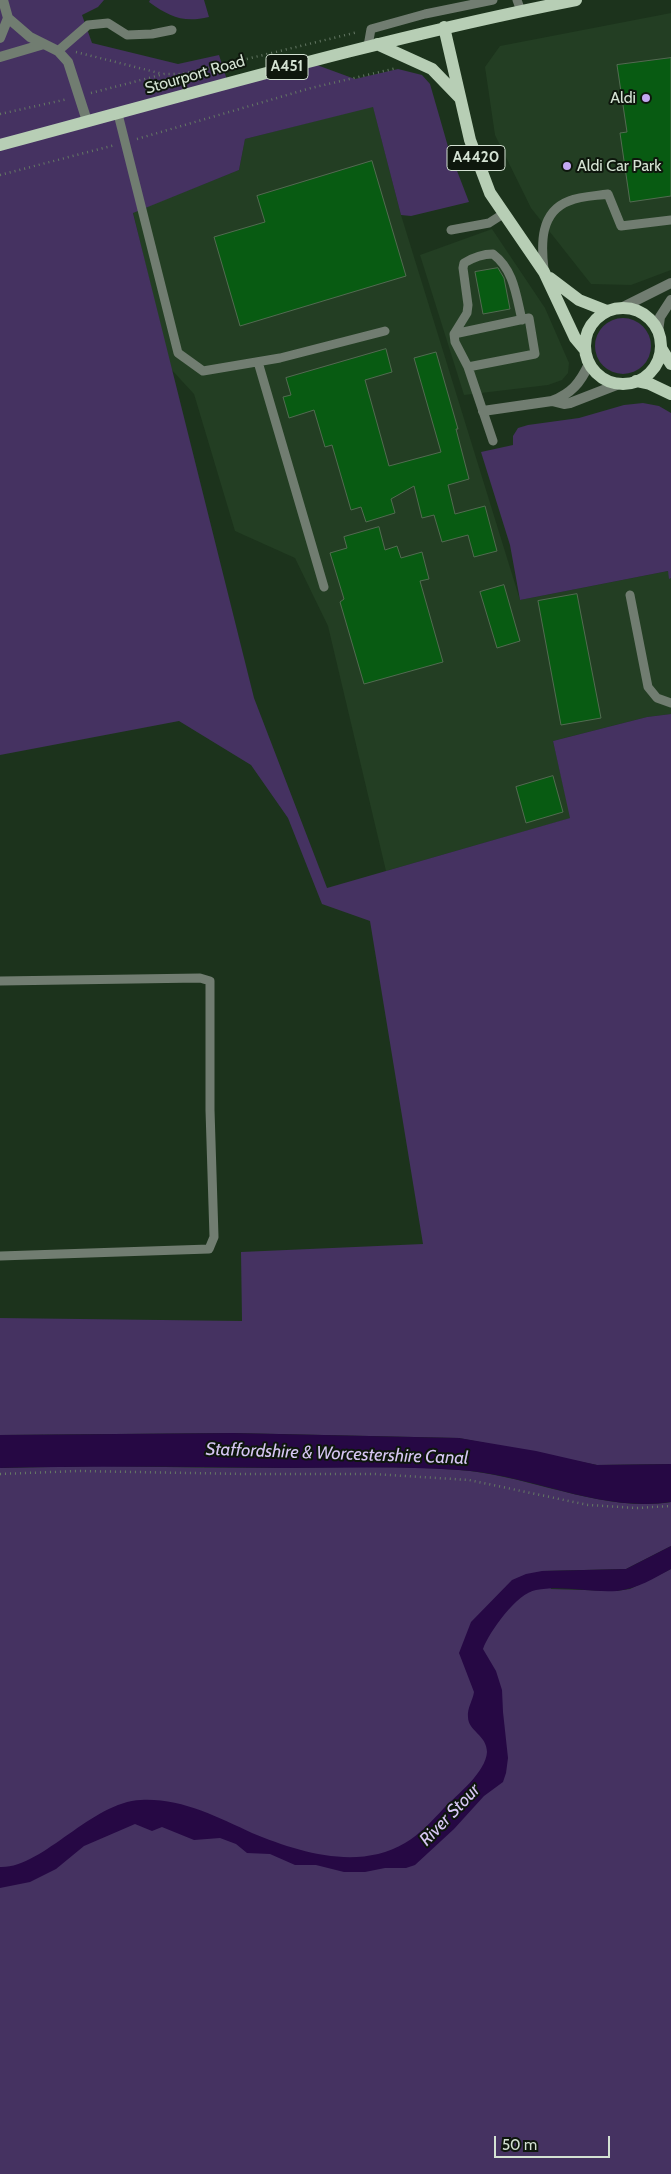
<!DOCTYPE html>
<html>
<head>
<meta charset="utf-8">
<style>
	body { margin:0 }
	#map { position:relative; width:671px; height:2174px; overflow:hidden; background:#1c331c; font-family:Cabin,sans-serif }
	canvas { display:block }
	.scale { position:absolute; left:494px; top:2136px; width:116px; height:22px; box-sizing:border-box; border:2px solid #d4e2d3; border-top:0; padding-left:6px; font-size:15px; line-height:18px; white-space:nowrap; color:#d4e2d3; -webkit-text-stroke:4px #0e170d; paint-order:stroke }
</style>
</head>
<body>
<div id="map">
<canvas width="671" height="2174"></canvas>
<div class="scale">50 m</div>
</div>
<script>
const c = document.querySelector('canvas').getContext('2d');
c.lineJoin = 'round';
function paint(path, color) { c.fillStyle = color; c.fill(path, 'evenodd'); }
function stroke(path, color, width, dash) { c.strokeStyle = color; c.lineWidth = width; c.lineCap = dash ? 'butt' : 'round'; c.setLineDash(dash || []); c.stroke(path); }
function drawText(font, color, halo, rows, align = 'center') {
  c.font = font + ' Cabin,sans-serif'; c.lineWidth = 4; c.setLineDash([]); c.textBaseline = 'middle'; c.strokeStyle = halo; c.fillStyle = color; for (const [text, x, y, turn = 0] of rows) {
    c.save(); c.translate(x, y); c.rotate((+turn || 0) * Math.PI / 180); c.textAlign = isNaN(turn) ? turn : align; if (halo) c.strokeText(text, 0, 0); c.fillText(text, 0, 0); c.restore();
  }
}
const built = new Path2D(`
	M671,13V270L631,285L591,284L531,208L495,135L485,67L500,46Z
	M373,106L401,215L520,600L668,571L671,578V714L647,717L553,741L571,818L386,871L328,626L295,558L235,531L194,394L170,368L133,212L239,170L245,139Z
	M492,229L545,308L569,363L568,373L562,380L548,385L464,395L420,255Z`);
const green = new Path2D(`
	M0,0H104L98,7L82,15L92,43L178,64L219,55L228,83L306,61L355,79L398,69L422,75L430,84L449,150L469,202L411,216L401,215L373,107L245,139L239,170L133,213L254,698L327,888L570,818L553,741L647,717L671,714V1464L597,1465L459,1438L233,1433L0,1435V1318L242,1321L241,1252L423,1244L370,921L322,904L288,818L251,765L179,721L0,755Z
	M150,0H204L209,17C183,23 170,17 149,2Z
	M595 346a28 28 0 1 1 56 0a28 28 0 1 1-56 0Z
	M643,403L659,406L671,413V578L669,579L668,571L520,600L510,545L481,452L513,445V436L518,428L528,425L579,418L624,405Z
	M103,1466C165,1467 227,1468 289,1468C345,1467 403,1466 459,1470C529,1475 602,1513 671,1502V1546L626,1569L542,1571L551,1589L616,1591L630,1589L671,1569V2174H0V1468Z`);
const water = new Path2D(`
	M233,1433L459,1438L536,1451L597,1465L671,1464V1502C600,1513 529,1474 459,1470C401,1466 342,1468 284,1468C189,1467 95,1466 0,1468V1435Z
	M671,1546V1569C654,1578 637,1589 617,1591C591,1593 563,1585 536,1590C517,1593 489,1632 483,1649L496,1671L502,1690L503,1712L508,1758L506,1773L503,1782L484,1796L454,1829L415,1865L406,1868H385L365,1872H344L316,1865H295L270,1854L247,1853L236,1844L220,1838L194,1840L162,1827L152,1831L135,1824L84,1846L56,1869L30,1882L0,1888V1867C42,1869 91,1802 141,1800C181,1798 217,1817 252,1833C298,1852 358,1871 405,1843C419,1835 432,1821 444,1808C457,1795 486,1772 487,1752C487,1735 468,1731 468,1717C467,1708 473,1700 474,1692L459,1653L471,1622L512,1580L526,1574L542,1571L626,1569Z`);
const building = new Path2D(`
	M671,58V196L630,202L620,133L627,132L617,65Z
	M372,161L406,276L240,326L214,237L265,222L257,196Z
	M498,268L504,278L510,309L483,314L475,272Z
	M386,349L392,372L365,380L389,466L441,452L414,358L436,352L458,429H456L469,479L448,485L455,514L485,506L497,551L474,557L468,535L442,542L434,515L422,518L414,486L391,499L395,513L366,522L361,507L351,510L332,445L325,447L314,410L289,418L283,397L291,395L286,378Z
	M379,527L385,550L397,546L401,558L422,552L429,579L420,581L443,662L364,684L340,602L344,599L330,553L347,548L344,537Z
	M504,585L520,641L497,648L480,592Z
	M577,594L601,718L561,725L538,601Z
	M553,776L563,812L526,823L516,787Z`);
const path = new Path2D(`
	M76,52L163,74
	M91,93L164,74H181L218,66L358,32
	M0,114L68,99
	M137,139L311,88L397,68
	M0,175L115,145
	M0,1474L79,1471L246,1474H374L469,1480L588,1505L637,1508L671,1506`);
const lane = new Path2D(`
	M517,0L521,11
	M368,46L371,29L425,14L493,0
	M58,51L88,25L108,23L127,35L152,34L172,30
	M118,114L178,353L203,371L280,358L385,331
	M451,230L489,223L503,214
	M544,269C541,244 540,212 569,201C581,196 595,196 608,194L621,226L671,220
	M454,334L529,318L535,354L468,367
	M258,362L324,587
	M493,441L468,367L455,342L454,334L467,313L468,305L463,268L464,263C474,257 482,254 493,254C514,270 516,295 522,320
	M630,595L648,687L657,698L671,703
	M0,981L200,978L210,981V1110L214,1237L209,1249L0,1256`);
const street = new Path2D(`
	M3,0L8,18L30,37L58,51L68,62L87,121
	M0,38L8,18
	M0,57L44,44
	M623,307L671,283
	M658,331L660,317L671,300
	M552,401C572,393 580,383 589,364
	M483,411L552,401L564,404L570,403L619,384`);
const primary = new Path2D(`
	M444,27L470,140L490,193L544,272L575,338L585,350
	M377,44L432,69L460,98
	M0,145C191,94 381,38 576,0
	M550,278L579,300L607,311
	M585 346a38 38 0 1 1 76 0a38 38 0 1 1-76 0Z
	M661,348L671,364
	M636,381L650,384L671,394`);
const markers = [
	[646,98,5,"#c3a7f2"],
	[567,166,5,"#c3a7f2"]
];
const shields = [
	[287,67,42],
	[476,158,58]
];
const shieldNames = [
	["A451",287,67],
	["A4420",476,158]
];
const streetNames = [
	["Stourport Road",195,75,-16]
];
const poiNames = [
	["Aldi",636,98],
	["Aldi Car Park",577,166,"left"]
];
const waterNames = [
	["Staffordshire & Worcestershire Canal",337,1454,2],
	["River Stour",450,1815,-46]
];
paint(built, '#233e23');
paint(green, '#453261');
paint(water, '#260844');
paint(building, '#085b12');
stroke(building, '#526b51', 1);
stroke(path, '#657865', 2.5, [1, 4]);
stroke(lane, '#717d71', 9);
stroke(street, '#717d71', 10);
stroke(primary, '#b7ceb5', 12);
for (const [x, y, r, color] of markers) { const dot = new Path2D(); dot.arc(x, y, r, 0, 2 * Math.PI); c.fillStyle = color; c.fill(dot); stroke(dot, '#0e170d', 2); }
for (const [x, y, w] of shields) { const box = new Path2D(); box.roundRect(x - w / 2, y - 12.5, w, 25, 4); c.fillStyle = '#0e170d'; c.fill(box); stroke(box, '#d4e2d3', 1); }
drawText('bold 15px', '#d4e2d3', null, shieldNames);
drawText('16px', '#d4e2d3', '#0e170d', streetNames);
drawText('16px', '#d4e2d3', '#0e170d', poiNames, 'right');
drawText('italic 18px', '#d6c6f3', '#0e170d', waterNames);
</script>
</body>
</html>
